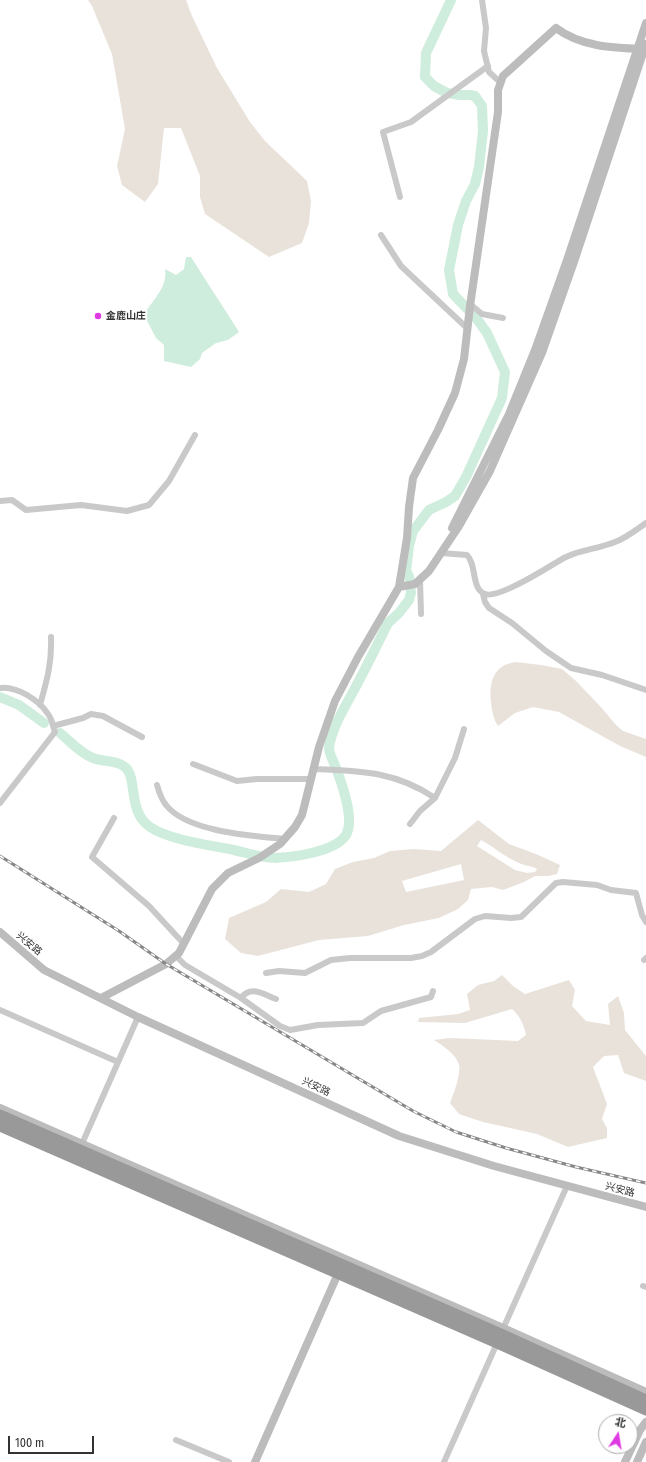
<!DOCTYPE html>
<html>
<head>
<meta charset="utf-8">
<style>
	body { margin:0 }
	#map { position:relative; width:646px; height:1462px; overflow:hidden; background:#fff; font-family:"Fira Sans Condensed","Noto Sans SC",sans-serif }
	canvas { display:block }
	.north { position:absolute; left:598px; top:1414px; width:40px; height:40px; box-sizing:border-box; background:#fff; border:1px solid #adadad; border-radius:50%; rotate:12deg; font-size:11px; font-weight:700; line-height:16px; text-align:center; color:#323232 }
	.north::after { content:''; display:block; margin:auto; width:14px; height:18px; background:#df3be3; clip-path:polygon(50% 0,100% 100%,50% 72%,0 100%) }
	.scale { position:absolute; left:8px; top:1436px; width:86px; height:18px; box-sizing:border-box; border:2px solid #323232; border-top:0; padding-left:5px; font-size:12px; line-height:14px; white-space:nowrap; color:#323232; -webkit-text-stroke:3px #fff; paint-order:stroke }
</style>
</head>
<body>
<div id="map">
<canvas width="646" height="1462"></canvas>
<div class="north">北</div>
<div class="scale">100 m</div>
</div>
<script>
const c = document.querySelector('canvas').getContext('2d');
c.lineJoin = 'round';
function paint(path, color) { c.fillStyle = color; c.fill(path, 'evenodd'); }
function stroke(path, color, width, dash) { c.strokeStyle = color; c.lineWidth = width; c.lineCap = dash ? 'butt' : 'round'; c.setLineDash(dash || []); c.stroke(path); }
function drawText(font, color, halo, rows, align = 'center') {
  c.font = font + ' "Fira Sans Condensed","Noto Sans SC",sans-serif'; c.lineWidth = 4; c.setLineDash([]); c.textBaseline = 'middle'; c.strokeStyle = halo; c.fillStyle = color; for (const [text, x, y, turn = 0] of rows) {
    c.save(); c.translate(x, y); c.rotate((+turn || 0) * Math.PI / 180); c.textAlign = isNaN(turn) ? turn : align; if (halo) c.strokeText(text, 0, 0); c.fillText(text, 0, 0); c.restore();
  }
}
const green = new Path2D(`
	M88,0H186L192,16L217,68L250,122L265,141L307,181L311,201L309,223L302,243L269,257L205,214L200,197V176L181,128H164L158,184L145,202L122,185L117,166L125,129L112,54L92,6Z
	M516,662L541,665L562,669L575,680L600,706L616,725L623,731L646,739V757L620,746L559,712L533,707L515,713L498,726C493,718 492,711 491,702C489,682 493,665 516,662Z
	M478,820L509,844L536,854L560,865L557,874L549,876H535L524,882L503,890L492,887L471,889L468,900L458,909L439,918L404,925L368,936L319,940L258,956L241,953L225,939L229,918L266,902L281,889L309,892L326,884L335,869L353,862L374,858L390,851L413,849L441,851ZM481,840C494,847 506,858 519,863C526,866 532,866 537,869L535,872L527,873L515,870L477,846ZM461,864L464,880L406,892L402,881Z
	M502,975L513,986L525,994L569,980L575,990L572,1006L586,1021L610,1025L608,1004L618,996L624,1013L625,1030L646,1056V1081L624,1073L618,1055L604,1056L593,1067L607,1104L602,1119L607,1128V1138L568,1147L537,1134L483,1122L459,1114L450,1103C454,1093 461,1074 459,1065C457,1055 442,1045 434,1040L450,1038L518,1041L526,1035C524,1025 520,1016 512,1009L465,1023L418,1022L419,1018L458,1014L470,1010L467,994L478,985L494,981Z`);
const water = new Path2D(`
	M186,257H191L239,332L228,340L216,343L202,353L200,359L191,367L164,361V345L156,338L144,315C152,300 168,288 165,269L176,275L184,269Z`);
const river = new Path2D(`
	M0,697L19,705L44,723
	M60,733C71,742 80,753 93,758C103,762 117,760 125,767C138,778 127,811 150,827C169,840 210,845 234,850C247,853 262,858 275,858C294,857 335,852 346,835C355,819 342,784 336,768C334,762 329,754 329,748C332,727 344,709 354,690C366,668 377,645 388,623L399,613L409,600L411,593L409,576L406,571L409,546L413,531L429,510L446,502L455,496L466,477L502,398L505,372L487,333L477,319L453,294L449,270L458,225L466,201L475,184L479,167L483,131L482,106L475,96L470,95H460L447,93L434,86L425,77L426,53L451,0`);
const street = new Path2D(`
	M482,0L486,28L484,51L489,72L501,83
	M400,197L383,132L411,122L488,66
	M381,235L401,266L468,329
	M470,304L482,314L503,318
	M0,501L12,500L26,510L81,505L127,511L149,505L169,481L195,435
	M441,553L467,555C477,565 471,589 485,594C498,599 544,570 557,562C574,550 595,550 615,542C626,538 636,530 646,523
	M420,580L421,614
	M483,594L485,602L489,608L512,623L546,651L571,668L602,675L646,690
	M0,688C17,686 39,700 48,714C52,719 53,726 55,732L0,803
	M40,705C47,680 52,663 51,637
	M53,726L83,718L91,714L103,716L142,737
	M193,764L237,781L257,779H311
	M314,769C360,771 395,771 435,798
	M157,785C159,792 161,799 166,805C187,832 253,836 285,839
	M114,818L92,857L149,906L184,944
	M410,824L420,811L435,798L455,758L464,729
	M176,956L185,965L241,998L280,1026L290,1030L318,1025L363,1023L381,1011L431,997L433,991
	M644,960L646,958
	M266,973L279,971L305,973L331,960L350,958H411L422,956L431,952L475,919L485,916L511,918L521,917L556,883L563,882L597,885L611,890L636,893L642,915L646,922
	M241,998C251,985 263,994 276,999
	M0,1010L118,1062
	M81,1146L138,1017
	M643,1286L646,1287
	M502,1331L567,1186
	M176,1440L229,1462
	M444,1462L498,1341`);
const secondary = new Path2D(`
	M452,528L509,414L535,350L567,260L646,23
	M399,587L415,584L429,571L459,526L490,471L542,353L575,259L646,44
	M0,932L44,970L138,1017L399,1136L494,1166L646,1207
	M101,998L166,964L179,953L212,889L228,873L259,858L280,844L295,827L302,815L319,747L335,701L358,657L399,587L407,538L409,507L413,478L438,430L455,393L464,359L470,306L498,112V90L503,76L556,28C581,47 614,48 644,49
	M0,1108L503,1328L646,1392
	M255,1462L340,1269
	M625,1462L640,1430L646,1422
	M637,1462L646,1442`);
const highway = new Path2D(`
	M0,1115L501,1334L646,1400
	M0,1126L497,1343L646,1410`);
const rail = new Path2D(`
	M0,856L119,931L166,964L413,1111L456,1132L506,1148L576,1167L646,1183`);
const markers = [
	[98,316,4,"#df3be3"]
];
const poiNames = [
	["金鹿山庄",106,316]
];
const streetNames = [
	["兴安路",29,944,40],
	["兴安路",316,1087,25],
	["兴安路",620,1190,15]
];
paint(green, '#e9e2db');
paint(water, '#cfeddc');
stroke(river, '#cfeddc', 10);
stroke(street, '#c9c9c9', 6);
stroke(secondary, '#bcbcbc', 8);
stroke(highway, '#999', 11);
stroke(rail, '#878787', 3);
stroke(rail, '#fff', 1.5, [4.5]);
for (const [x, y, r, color] of markers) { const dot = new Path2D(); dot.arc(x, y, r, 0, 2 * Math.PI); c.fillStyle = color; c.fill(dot); stroke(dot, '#fff', 1.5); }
drawText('bold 10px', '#323232', '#fff', poiNames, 'left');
drawText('10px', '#323232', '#fff', streetNames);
</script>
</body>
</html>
